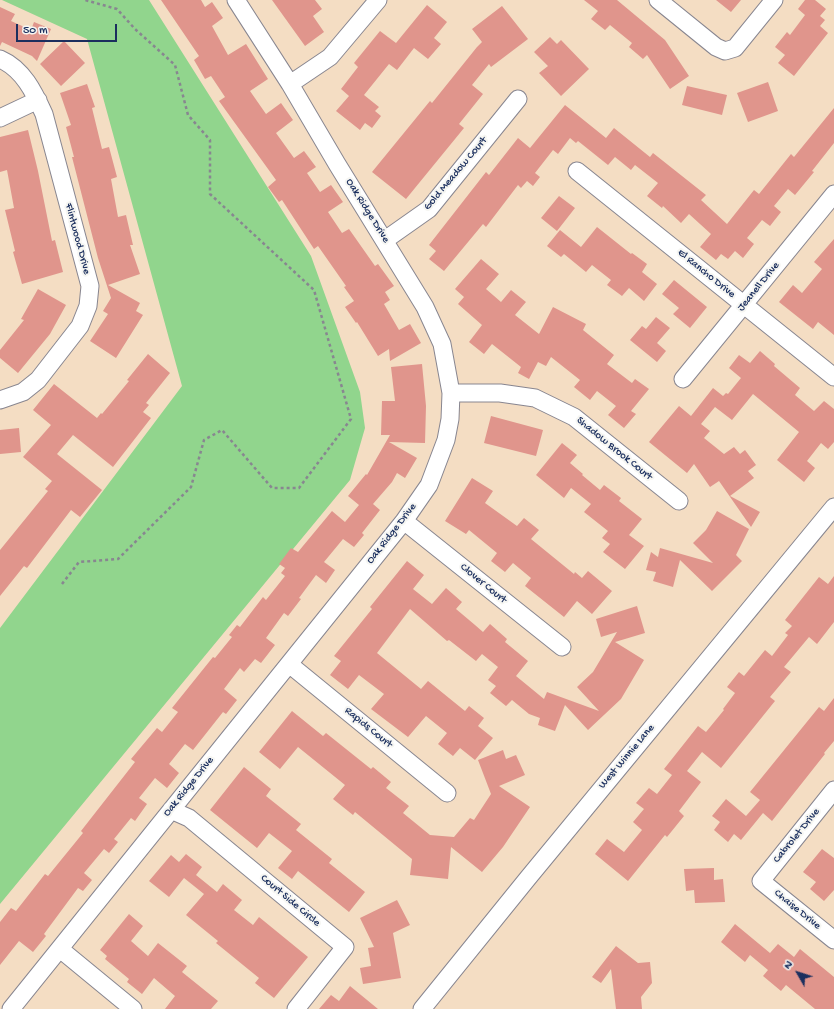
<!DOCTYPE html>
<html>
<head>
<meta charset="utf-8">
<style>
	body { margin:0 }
	#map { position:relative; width:834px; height:1009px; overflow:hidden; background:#f4ddc3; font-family:"Gochi Hand",sans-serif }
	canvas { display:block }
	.north { position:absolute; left:778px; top:953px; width:40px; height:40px; -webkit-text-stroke:3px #f6f6f2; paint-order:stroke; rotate:309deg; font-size:11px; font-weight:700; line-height:16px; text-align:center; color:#1b2f5e }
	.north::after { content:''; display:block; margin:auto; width:14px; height:18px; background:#1b2f5e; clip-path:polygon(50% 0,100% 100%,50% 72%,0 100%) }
	.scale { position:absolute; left:16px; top:24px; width:101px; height:18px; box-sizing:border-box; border:2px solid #1b2f5e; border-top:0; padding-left:5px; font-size:12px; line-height:14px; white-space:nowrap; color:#1b2f5e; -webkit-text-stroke:3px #f6f6f2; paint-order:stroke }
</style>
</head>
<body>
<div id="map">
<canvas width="834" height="1009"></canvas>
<div class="north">N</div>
<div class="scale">50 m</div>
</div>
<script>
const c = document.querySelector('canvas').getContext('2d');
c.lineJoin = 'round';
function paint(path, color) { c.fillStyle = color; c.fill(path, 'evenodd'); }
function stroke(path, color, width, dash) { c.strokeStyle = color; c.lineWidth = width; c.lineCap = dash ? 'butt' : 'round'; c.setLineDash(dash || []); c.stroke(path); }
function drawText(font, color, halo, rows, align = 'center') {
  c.font = font + ' "Gochi Hand",sans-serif'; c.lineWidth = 4; c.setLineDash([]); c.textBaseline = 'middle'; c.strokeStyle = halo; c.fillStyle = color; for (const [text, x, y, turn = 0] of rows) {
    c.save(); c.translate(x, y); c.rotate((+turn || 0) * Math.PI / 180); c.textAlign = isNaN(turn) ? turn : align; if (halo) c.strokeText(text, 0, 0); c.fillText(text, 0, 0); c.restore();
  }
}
const green = new Path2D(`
	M2,0H149L311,256L360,392L365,428L350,480L0,904V628L182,386L87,39Z`);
const building = new Path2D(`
	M161,0H201L205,7L212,2L223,18L212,26L228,55L246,44L268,79L250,91L266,114L281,103L293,120L276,133L294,158L304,151L316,167L307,173L320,192L331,185L343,202L328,212L342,233L349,229L375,266L378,264L394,286L385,292L390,300L384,304L399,330L410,324L421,343L390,361L389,349L378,356L357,322L356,323L345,307L354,301L344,287L346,286L318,246L314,249L282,200L279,202L268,187L276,180L219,101L225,97L211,76L205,79L194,60L199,56Z
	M272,0H315L322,9L313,16L324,32L305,46Z
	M584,0H617L665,40L689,76L670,89L647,55L643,59L629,47L632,43L610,25L605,30L591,19L598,11Z
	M716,0H741L731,12Z
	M805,0H815L826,9L820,16L825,20L820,26L828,33L794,76L778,63L785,55L775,47L787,32L790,35L805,15L798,9Z
	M427,5L447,22L434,38L441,44L428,59L414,48L397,70L389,64L364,95L379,107L375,111L381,116L372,128L365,123L360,130L336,111L349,96L341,89L358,67L354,63L380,31L396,43Z
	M502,6L528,39L491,67L489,64L472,85L483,94L459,124L464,128L406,199L372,172L430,101L432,103L477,47L482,42L472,29Z
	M0,7L15,14L11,21L31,30L34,22L51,29L37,61L32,56L2,42L0,46Z
	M550,37L557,44L561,40L589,69L561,96L539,73L548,66L534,52Z
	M64,41L85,63L61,86L40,64Z
	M768,82L778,111L748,122L737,93Z
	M87,84L95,107L92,108L102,149L109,147L117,177L111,179L118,217L126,215L133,245H130L140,274L108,285L140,303L136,311L143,315L116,358L90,341L108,314L103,311L111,298L98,258L72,157H74L66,127L71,125L60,93Z
	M687,86L727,95L722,115L682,105Z
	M565,105L606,138L614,128L650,157L653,153L706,195L701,200L727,224L754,190L759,194L791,154L794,157L834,108V143L812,171L814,172L795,195L788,189L774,206L781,212L770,226L762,220L747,238L754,244L743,258L735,251L728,259L721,254L716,260L700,247L711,234L689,214L681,223L663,206L662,208L647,196L658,183L635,165L631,170L615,157L608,165L578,141L576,143L570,138L558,154L553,150L535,173L540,177L533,186L527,181L521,188L518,185L486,227L483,224L444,271L429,259L436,251L429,245L486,172L489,175L518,138L530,148Z
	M28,130L38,171L52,241L55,240L63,272L22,284L13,252L15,251L5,210L14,208L7,170L0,172V137Z
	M559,196L575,208L557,231L541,218Z
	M597,227L631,254L632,253L647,264L642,272L657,284L644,301L629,288L622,296L607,285L611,280L592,265L586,272L564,254L561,257L547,246L560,230L581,247Z
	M834,239V335L818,322L813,329L779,302L793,285L802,293L822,269L814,262Z
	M481,259L499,274L486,289L501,302L511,290L526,302L515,315L539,334L553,307L586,324L583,330L614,355L607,364L632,383L635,379L649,389L631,411L636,414L624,428L608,415L616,406L597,391L590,400L574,387L580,380L551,357L546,366L538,362L529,379L518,373L521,367L492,344L484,354L469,342L482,325L458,304L464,297L455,289Z
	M674,280L707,307L690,328L673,314L679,308L662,294Z
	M38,289L66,305L50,334L18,373L0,358V350L24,320L21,319Z
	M656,317L670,328L657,343L666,351L657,362L630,340L642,326L646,329Z
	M760,351L775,364L774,366L800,388L795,395L814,411L824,401L834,409V442L828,449L821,443L807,461L815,468L804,482L777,460L799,432L753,394L732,420L715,407L701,424L710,431L704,438L724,454L734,447L740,454L745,450L756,465L748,471L754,478L730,496L760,512L751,527L719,481L710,487L694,464L687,473L649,442L679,406L691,416L713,388L723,396L726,393L728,394L741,378L729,368L739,355L750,363Z
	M148,354L170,373L146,403L149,405L143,412L151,418L113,467L73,435L57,454L102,490L80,517L71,510L27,568L24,566L0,596V550L48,491L45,489L52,481L23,457L51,425L33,410L54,384L97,418L101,413L102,414L129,381L127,380Z
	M422,364L426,406L425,443L389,442L417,458L405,478L397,473L392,482L373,504L380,510L362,533L364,535L354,547L343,539L324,562L335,570L326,583L316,575L299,598L301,599L288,616L284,613L266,638L275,645L261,663L255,659L244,672L240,668L224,689L237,700L226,714L223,712L193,750L185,744L169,764L179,773L167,788L155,778L139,798L147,804L135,821L131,818L114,839L118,842L109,853L104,849L84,873L92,880L83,891L78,888L44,934L46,936L33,952L19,941L0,965V922L11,908L16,911L45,874L48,876L83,833L81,831L135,762L131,759L157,728L162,732L178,712L172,708L213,657L215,658L232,637L229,635L237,625L240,627L263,597L266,600L285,576L281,573L285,568L279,564L291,548L298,552L332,511L345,522L359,505L348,496L366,474L367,475L390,435H381L382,401H395L391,367Z
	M491,416L543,430L536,456L484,443Z
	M19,428L21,452L0,454V430Z
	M562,443L577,455L570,463L583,474L582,475L600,490L604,485L621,498L619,501L642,519L629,535L644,546L625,569L603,552L610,544L602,538L608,531L584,512L591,504L571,488L564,498L536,475Z
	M472,478L493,491L485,503L517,526L524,518L539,530L531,539L574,574L575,572L582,578L588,571L612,591L592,614L577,601L564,617L525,586L531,578L513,563L505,572L491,561L497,553L469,530L466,534L445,521Z
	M717,511L749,529L736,555L742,561L712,591L680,560L673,587L653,581L656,572L646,570L651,552L658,557L660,548L713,563L693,543L706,530Z
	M407,561L424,575L413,589L432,604L446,588L462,602L456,609L475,625L483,632L490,624L507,639L505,642L528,661L516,676L544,699L547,692L599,711L577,687L593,672L617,632L601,637L596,619L637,606L645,633L615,642L644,660L621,699L588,730L565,705L555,731L538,725L540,718L529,714L512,700L506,706L490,693L496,686L488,680L498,667L482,654L476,661L449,640L447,641L410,609L377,653L421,689L428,681L465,711L469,706L484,718L478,726L493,738L475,760L460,748L453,756L438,744L447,733L426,716L408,737L371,709L384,694L359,675L348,689L330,675L341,661L334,656L372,609L370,607Z
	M834,576V622L817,644L809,637L784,667L791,672L770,697L775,701L721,768L702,752L687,771L701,782L679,811L684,816L667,837L665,835L628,881L595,854L607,839L624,852L642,830L633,822L644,809L636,803L649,788L657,794L672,775L664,769L687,740L698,726L706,732L724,710L723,709L735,693L727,687L739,672L744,676L765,650L772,656L788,635L785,633L792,626L785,620L819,577L828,584Z
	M834,698V741L824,753L825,754L772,821L763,813L741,840L734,834L728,842L714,830L720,822L712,816L726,799L746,816L760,800L750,792L819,707L824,711Z
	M292,711L323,736L326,733L371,769L373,767L391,782L386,788L409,806L403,813L430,835L454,837L470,818L474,820L491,794L478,760L503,750L506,759L516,755L525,775L499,786L530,807L503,847L482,872L451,847L448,879L410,875L412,859L355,812L353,815L333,799L345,785L298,747L280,769L259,752Z
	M244,767L271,789L266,796L301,824L296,830L332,859L329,863L365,892L349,912L298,871L292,879L278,868L292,851L269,833L257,848L210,810Z
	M822,849L834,858V890L824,901L810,889L816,882L803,872Z
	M186,854L202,867L196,875L217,892L223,884L242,900L234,910L253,925L259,917L308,957L274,998L255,983L259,978L216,943L218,941L186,915L204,894L184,878L169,897L149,881L171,855L179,862Z
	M714,868V880L723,879L725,902L695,903L694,890L686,891L684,869Z
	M397,900L410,925L393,933L401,978L363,984L360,968L371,966L368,948L374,947L360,918Z
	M129,914L143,926L131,941L148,956L158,943L187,966L182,972L218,1001L211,1009H165L175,996L154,978L142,994L127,982L129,979L105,959L107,956L100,950Z
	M735,924L770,953L778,944L794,957L800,949L834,977V1009H815L786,985L781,991L763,976L768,970L750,955L745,962L721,942Z
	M616,946L638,963L650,962L652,983L641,997L642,1009H616L611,969L601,983L592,977Z
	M350,986L378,1009H319L331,995L339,1001Z`);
const path = new Path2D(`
	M62,584L79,562L118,559L191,487L204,440L222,430L272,488H299L351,419L314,290L210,194V140L188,115L175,65L135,29L117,9L85,0`);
const minor = new Path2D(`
	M658,0L716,47L725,51L735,48L774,0
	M0,59C23,69 34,92 44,114L90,286L88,306L80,326L38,380L23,392L0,400
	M290,84L330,57L378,0
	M0,118L38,100
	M577,171L834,377
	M385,240L429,209L518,99
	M683,379L834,194
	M451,393H500L535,398L574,417L679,501
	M404,521L562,647
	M289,664L447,793
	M834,790L761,881L834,940
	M171,810L189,818L345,947L296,1009
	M60,949L133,1009
	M11,1009L404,521L429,485L446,440L450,419L451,393L442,344L425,307L337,164L290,84L236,0
	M422,1009L528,878L834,507`);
const streetNames = [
	["Gold Meadow Court",456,174,-50],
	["Oak Ridge Drive",367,211,58],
	["Flintwood Drive",77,239,75],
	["El Rancho Drive",706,274,39],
	["Jeanell Drive",759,287,-51],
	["Shadow Brook Court",614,449,39],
	["Oak Ridge Drive",392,534,-52],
	["Clover Court",483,584,39],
	["Rapids Court",368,728,39],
	["West Winnie Lane",627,757,-50],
	["Oak Ridge Drive",189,787,-51],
	["Cabrolet Drive",797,836,-51],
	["Court Side Circle",290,901,40],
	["Chaise Drive",797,910,39]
];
paint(green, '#91d58d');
paint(building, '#e0958c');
stroke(minor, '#888690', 19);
stroke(path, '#888690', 2.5, [3, 3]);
stroke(minor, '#fff', 17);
drawText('11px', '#1b2f5e', '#f6f6f2', streetNames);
</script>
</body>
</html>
